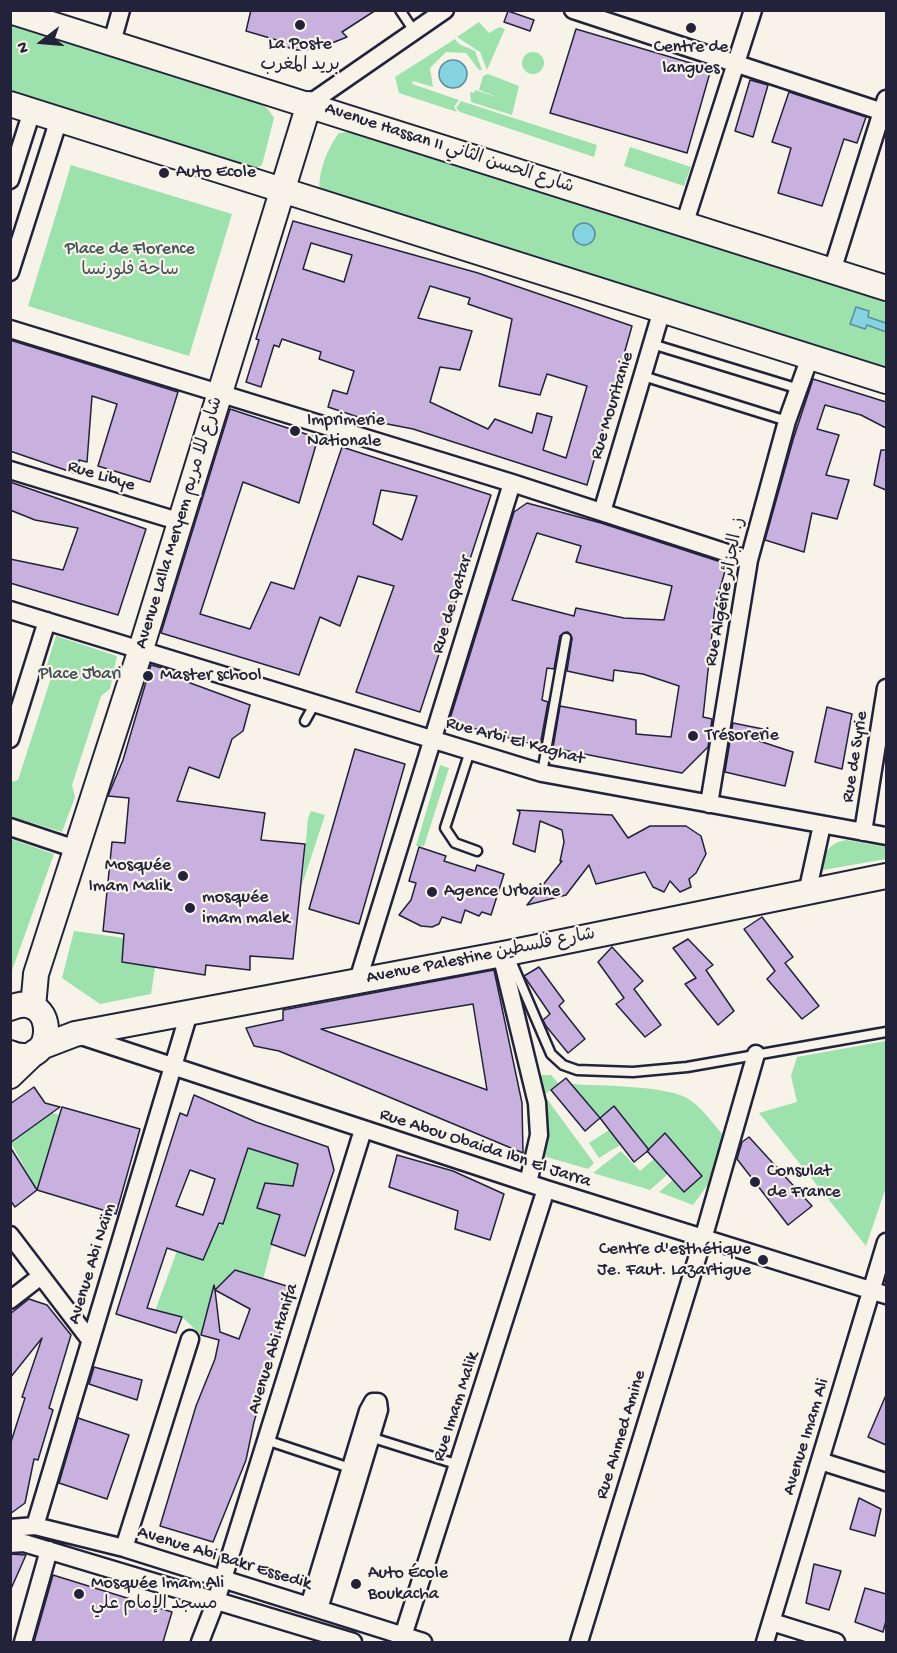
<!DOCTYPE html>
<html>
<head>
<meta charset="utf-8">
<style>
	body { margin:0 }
	#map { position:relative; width:897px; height:1653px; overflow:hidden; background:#f7f3e8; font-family:"Gochi Hand",sans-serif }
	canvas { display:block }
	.frame { position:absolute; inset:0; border:12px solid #22223b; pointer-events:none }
	.north { position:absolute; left:12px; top:12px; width:60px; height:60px; -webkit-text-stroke:4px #f7f3e8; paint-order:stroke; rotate:254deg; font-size:16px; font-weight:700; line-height:24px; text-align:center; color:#22223b }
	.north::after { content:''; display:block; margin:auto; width:21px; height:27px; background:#22223b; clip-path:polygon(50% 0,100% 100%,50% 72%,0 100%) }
</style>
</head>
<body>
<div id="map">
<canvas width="897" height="1653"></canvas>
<div class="frame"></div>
<div class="north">N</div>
</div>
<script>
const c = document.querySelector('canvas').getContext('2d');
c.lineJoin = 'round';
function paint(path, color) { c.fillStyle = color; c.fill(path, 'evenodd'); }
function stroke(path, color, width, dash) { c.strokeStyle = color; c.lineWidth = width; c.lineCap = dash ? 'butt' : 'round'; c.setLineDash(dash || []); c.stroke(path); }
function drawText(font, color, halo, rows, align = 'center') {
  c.font = font + ' "Gochi Hand","Playpen Sans Arabic",sans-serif'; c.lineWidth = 4.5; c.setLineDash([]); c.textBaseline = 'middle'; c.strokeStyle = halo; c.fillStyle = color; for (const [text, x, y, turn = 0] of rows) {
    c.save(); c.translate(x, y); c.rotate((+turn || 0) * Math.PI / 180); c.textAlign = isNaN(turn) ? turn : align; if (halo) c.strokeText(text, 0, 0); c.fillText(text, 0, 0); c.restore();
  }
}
const green = new Path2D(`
	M10,22L250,97L268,109L274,118L262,165L250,171L11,104Z
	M479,22L489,33L499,27L505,29L487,70L480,52L457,37Z
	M455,39L459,44L475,51L482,70H479L466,53L446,52L430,68L433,87L413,81L412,84L459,100L454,107L457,112L399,93L395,77Z
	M522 63a11 11 0 1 1 22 0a11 11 0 1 1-22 0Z
	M488,74L519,86L512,115L471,102L470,92L474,93L475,90L500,98L479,90L483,76Z
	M461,101L597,145L594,157L460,112L456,108Z
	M350,132L886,289V381L320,195C317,174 327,149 339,133Z
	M630,147L691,167L684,186L624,166Z
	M71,165L232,214L189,356L28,306Z
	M56,636L117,656L110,689L101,696L72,785L75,797L62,832L10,816L11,782L18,780L51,678L46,668Z
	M440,765L449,768L424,846H416Z
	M311,811L325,815L302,885L308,818Z
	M11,839L54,854L11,973L10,839Z
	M846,840L886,847V859L823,870L820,868C825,852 829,843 846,840Z
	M74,931L124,938L122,962L155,967L151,994L100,1004L62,978Z
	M509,967L539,1075H551L559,1084L544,1095L594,1163L588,1169L543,1156L548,1128L538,1121Z
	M886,1041V1187L866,1246L759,1113L797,1102L791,1076L797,1057Z
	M571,1084C599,1086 669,1085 690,1100C704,1110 714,1125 725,1137L709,1183L693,1205L659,1192L673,1180L684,1192L702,1176L665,1133L649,1150L615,1106L600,1118Z
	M52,1113L64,1116L54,1135L37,1190L11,1143Z
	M609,1130L620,1145L599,1158L589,1143Z
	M248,1148L301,1152L293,1186L265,1184L258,1208L280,1215L263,1279L215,1290L211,1295L201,1335L182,1317L155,1311L177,1251L197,1257L207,1231L223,1224Z
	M621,1151L640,1171L654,1159L668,1174L650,1190L593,1173Z`);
const water = new Path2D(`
	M439 74a14 14 0 1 1 28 0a14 14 0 1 1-28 0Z
	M573 234a11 11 0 1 1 22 0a11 11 0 1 1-22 0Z
	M856,307L869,311L868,317L886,323V332L867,325L865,329L850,324Z`);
const building = new Path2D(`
	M251,10H376L342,32L347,37L317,49L297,50L279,45L280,41L246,31Z
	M508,11L534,20L530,31L504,22Z
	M576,29L711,69L687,153L550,113Z
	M750,80L768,85L753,137L735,131Z
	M789,92L866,117L857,143L844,139L822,206L778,193L791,148L772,142Z
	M293,221L478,273L632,326L587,485L413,429L367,420L328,407L333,390L347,394L354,371L319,359L321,352L282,339L279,347L274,345L261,387L246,382L259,340L256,339ZM311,243L352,255L344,282L303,269ZM430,286L470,298L468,304L512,319L499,386L540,395L547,374L587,386L566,458L543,450L552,417L537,413L532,433L495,419L488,429L430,402L440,367L460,370L472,331L418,318Z
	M10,340L178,392L150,482L98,466L117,404L92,396L87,462L79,460L77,474L10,451Z
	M813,379L886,402V428L861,415L825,405L817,429L839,435L826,475L849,480L837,519L812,513L804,552L765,540L793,440Z
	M230,409L318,438L299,503L243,482L200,614L250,629L271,582L294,589L342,447L491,495L420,712L356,692L394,586L358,576L340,626L320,617L299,675L161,633ZM381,490L417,496L402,540L373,524Z
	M881,450H886V490L874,485Z
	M10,482L146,529L118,615L10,583V559L63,570L78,528L35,520L10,510Z
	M527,503L601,523L727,564L715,606L703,717L712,719L708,747L682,773L553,748L560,706L636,720V734L671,737L679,686L643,674L614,670L613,681L567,671L572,639L568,632L560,636L554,669L547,668L542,700L548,702L540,746L449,722L514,512ZM537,533L581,546L576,562L672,586L664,620L624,618L576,608L574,616L512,600Z
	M151,665L176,672L174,677L250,705L243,731L232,739L219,778L189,767L177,801L265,813L261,840L305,844L293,959L250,956V970L206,965L205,975L122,962L124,934L103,931L112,842L125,843L129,798L108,796L123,760Z
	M827,707L852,714L842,769L815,762Z
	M733,723L763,729L759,741L793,752L785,786L725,772Z
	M355,749L405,764L359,924L309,909Z
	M517,810L612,815L628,838L650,826H686L701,836L706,854L696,873L689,879L691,887L680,892L670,881L664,892L653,887L645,872L596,884L589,865L566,895L527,905L562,861H560L564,842L562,830L540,821L535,852L513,844L520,812Z
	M419,847L446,856L444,861L475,871L477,865L504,874L491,915L482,912L479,916L465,910L461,923L442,917L439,924L432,927L421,926L399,915L411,900L416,883L409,881Z
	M762,917L793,957L785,963L819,1006L802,1019L767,979L775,971L744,929Z
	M688,939L713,965L706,970L734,1011L718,1025L685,984L696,978L673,948Z
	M612,947L643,981L634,989L661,1025L645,1037L616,1004L624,998L598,962Z
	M539,967L564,1001L559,1006L585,1039L568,1053L546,1026L543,1020L550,1014L524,976Z
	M494,970L522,1103L523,1153L279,1051L254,1046L246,1028L283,1020V1010ZM473,1004L487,1090L321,1029Z
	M566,1078L600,1118L585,1131L551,1090Z
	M34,1087L45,1103L60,1107L10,1143V1104Z
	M194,1095L256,1122L328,1147L334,1170L305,1256L271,1244L280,1215L257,1208L265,1183L293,1186L298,1164L248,1148L223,1224L219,1223L203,1260L167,1248L147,1308L182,1317L176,1333L116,1314L180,1113L187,1116ZM190,1170L215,1179L203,1215L176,1206Z
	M614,1106L649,1150L634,1162L600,1118Z
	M62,1107L140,1129L116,1214L37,1190Z
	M665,1133L702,1176L684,1192L647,1151Z
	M749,1137L812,1206L788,1225L737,1159L742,1142Z
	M10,1147L37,1190L15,1207L10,1200Z
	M397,1155L453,1171L504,1194L490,1240L455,1229L458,1211L389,1187Z
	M235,1270L293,1288L254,1422L246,1460L213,1542L160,1526L196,1406L215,1359L219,1340L201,1335L214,1285L215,1290ZM215,1290L250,1309L239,1339L220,1332Z
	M29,1299L47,1305L71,1335L49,1408L53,1410L38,1460L34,1459L25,1503L10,1514V1445L25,1398L22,1397L42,1338L10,1378V1314Z
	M94,1367L142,1380L137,1400L89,1384Z
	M886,1395V1445L868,1437Z
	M78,1418L129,1435L107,1499L59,1483Z
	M859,1498L881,1509L875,1536L850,1529Z
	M10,1554L26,1555L10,1591Z
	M814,1564L841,1571L829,1610L806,1603Z
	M53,1575L172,1612L163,1642H34Z
	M865,1588L886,1594V1621L883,1632L855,1622Z`);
const lane = new Path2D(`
	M400,10L414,31
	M652,344L799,389
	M643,376L787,421
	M305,721L314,705
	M470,751L445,828L455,843L477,851
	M542,773L566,638
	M509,956L551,1054L563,1065L577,1070L633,1072L687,1067L886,1032
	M370,1437L459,1465
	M266,1440L353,1469`);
const street = new Path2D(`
	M573,10L886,113
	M112,42L121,10
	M309,104L445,10
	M10,180L32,111
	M684,225L753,10
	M832,271L886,99
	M10,272L59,119
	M10,329L512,483L749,560
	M10,470L181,522
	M602,512L662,310
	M10,610L542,773L886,836
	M10,739L47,621
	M709,804L749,560L787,421L810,357
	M10,827L76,849
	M863,832L886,688
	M807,893L822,825
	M501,954L537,1103L539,1135L528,1183
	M358,980L512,483
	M78,1035L546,1189L886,1295
	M10,1235L90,1340
	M10,1300L41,1276
	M820,1461L886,1482
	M35,1526L189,1013
	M10,1528L35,1526L124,1548L423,1642
	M10,1544L24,1543L353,1642
	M124,1548L190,1339
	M309,1606L368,1411L373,1402H378L379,1410L319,1609
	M772,1622L836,1642
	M403,1636L546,1189
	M23,1642L49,1550
	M200,1642L216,1601L363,1130
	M579,1642L703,1239L756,1054
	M765,1642L886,1242`);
const secondary = new Path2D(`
	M10,11L886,288
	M10,104L886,381
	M33,1007L36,974L141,649L309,104
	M10,1008C57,987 59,1073 10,1053
	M41,1047L75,1034L508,953L886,876
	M10,1076L35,1052`);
const markers = [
	[300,25,6,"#22223b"],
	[691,28,6,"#22223b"],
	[164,173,6,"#22223b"],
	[295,431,6,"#22223b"],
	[148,676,6,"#22223b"],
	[693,736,6,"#22223b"],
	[183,876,6,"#22223b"],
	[432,892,6,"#22223b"],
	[190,908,6,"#22223b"],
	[755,1182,6,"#22223b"],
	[763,1260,6,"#22223b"],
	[356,1584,6,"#22223b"],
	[79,1594,6,"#22223b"]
];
const poiNames = [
	["La Poste",300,45,"center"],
	["بريد المغرب",300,66,"center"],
	["Centre de",691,48,"center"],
	["langues",691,69,"center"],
	["Auto Ecole",176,173],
	["Imprimerie",307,421],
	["Nationale",307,442],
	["Master school",160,676],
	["Trésorerie",705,736],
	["Mosquée",171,866,"right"],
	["Imam Malik",171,887,"right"],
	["Agence Urbaine",444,892],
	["mosquée",202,898],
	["imam malek",202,919],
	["Consulat",767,1172],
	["de France",767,1193],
	["Centre d'esthétique",751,1250,"right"],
	["Je. Faut. Lazartigue",751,1271,"right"],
	["Auto École",368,1574],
	["Boukacha",368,1595],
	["Mosquée Imam Ali",91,1584],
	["مسجد الإمام علي",91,1605]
];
const streetNames = [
	["Avenue Hassan II شارع الحسن الثاني",449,149,18],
	["Rue Mouritanie",613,406,-73],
	["Rue Libye",101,477,17],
	["Avenue Lalla Meryem شارع للا مريم",180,523,-73],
	["Rue Algérie ز. الجزائر",726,592,-79],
	["Rue de Qatar",453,605,-73],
	["Rue Arbi El Kaghat",515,742,15],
	["Rue de Syrie",856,757,-81],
	["Avenue Palestine شارع فلسطين",481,957,-11],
	["Rue Abou Obaida Ibn El Jarra",485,1149,18],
	["Avenue Abi Naïm",93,1264,-73],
	["Avenue Abi Hanifa",274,1349,-73],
	["Rue Imam Malik",457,1407,-72],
	["Rue Ahmed Amine",622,1435,-73],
	["Avenue Imam Ali",807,1437,-73],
	["Avenue Abi Bakr Essedik",224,1559,17]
];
const parkNames = [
	["Place de Florence",130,250],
	["ساحة فلورنسا",130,271],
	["Place Jbari",80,675]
];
paint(green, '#9de1ad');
paint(water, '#84d3e0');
stroke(water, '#5d8c9e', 1.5);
paint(building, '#c8b0df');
stroke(building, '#22223b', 1.5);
stroke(lane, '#22223b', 13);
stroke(street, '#22223b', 21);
stroke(secondary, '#22223b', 28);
stroke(lane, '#f7f3e8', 8);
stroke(street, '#f7f3e8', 16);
stroke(secondary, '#f7f3e8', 24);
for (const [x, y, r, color] of markers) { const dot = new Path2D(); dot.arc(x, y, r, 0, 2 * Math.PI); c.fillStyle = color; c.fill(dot); stroke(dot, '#f7f3e8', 2); }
drawText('18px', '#22223b', '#f7f3e8', poiNames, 'left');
drawText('18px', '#22223b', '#f7f3e8', streetNames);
drawText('18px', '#415258', '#f7f3e8', parkNames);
</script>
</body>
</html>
